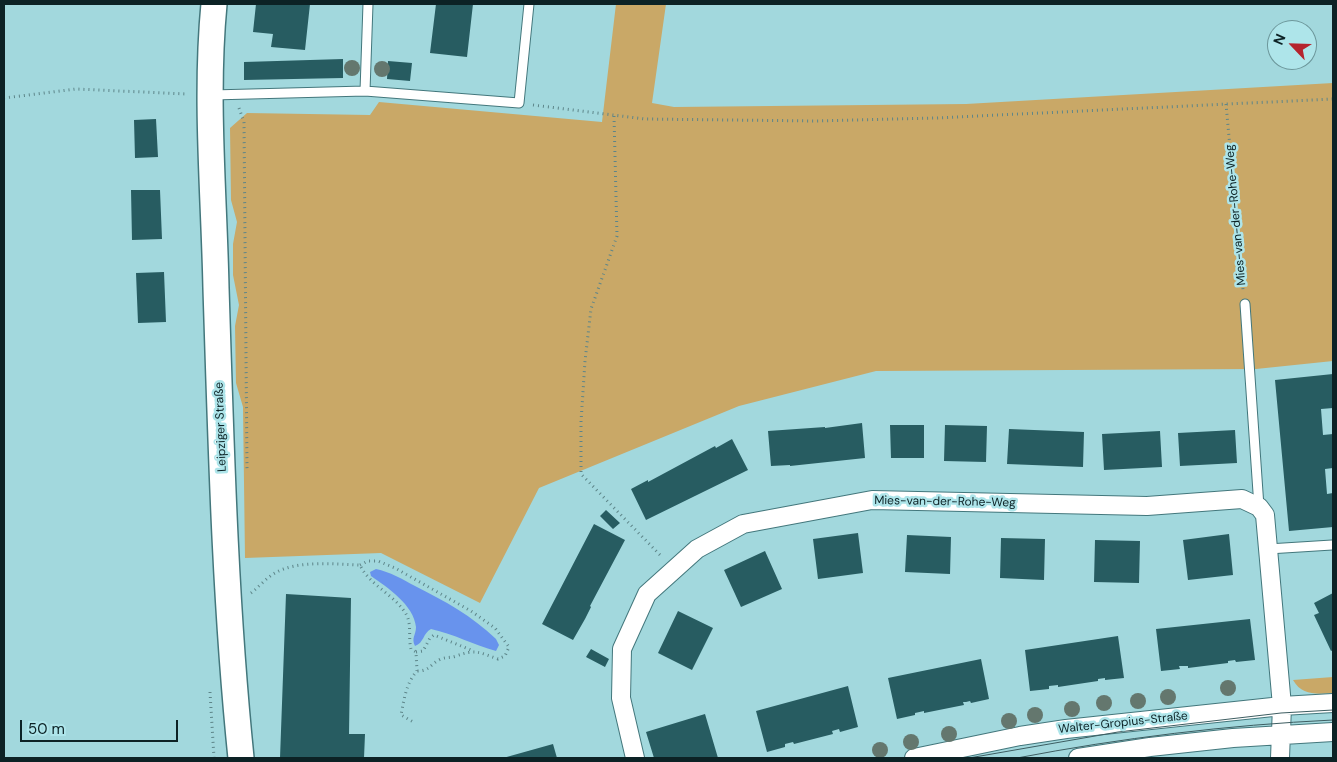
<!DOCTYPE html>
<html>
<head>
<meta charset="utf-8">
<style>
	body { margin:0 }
	#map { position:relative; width:1337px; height:762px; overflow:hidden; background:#a2d8dd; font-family:"DM Sans",sans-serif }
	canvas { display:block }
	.frame { position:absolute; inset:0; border:5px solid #0c2225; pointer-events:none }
	.north { position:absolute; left:1267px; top:20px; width:50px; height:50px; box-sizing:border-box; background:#aee5ea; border:1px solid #6d979b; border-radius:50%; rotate:294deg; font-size:14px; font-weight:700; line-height:20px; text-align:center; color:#0c2225 }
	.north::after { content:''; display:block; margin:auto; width:18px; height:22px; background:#b5242e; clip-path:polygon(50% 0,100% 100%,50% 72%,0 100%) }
	.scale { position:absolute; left:20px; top:720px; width:158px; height:22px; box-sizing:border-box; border:2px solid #0c2225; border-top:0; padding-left:6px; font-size:15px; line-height:18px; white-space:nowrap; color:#0c2225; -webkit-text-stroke:4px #aee5ea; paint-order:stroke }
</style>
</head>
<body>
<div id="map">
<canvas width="1337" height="762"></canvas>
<div class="frame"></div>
<div class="north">N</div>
<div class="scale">50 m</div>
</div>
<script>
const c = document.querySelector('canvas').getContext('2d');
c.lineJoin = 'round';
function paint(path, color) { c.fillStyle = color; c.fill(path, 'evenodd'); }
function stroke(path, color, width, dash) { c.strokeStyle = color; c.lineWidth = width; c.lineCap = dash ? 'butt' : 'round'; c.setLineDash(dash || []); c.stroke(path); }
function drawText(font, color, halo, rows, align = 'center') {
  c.font = font + ' "DM Sans",sans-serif'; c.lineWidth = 5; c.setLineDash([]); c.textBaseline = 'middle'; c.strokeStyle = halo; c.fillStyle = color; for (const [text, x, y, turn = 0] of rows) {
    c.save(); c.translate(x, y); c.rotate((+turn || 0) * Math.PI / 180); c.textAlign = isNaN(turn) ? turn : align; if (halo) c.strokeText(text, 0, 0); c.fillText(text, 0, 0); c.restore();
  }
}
const green = new Path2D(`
	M616,4H666L652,103L674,107L966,104L1333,83V361L1256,369L876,371L739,406L539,488L480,603L381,553L245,558L243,407L236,383L235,326L239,305L233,275V244L237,222L231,200L230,128L247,113L370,115L379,102L602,122Z
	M1333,677V693C1317,694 1302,696 1293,680Z`);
const water = new Path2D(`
	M376,569C390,572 402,579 415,586C445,601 472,616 496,639L499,645L496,651C474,645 454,634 431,629C423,633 424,643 415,646C411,638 416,635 416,627C414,605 387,587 371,576L370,572Z`);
const building = new Path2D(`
	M256,4H310L305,50L271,47L273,34L253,32Z
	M436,4H473L467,57L430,53Z
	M343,59V78L244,80V62Z
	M388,61L412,63L410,81L387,79Z
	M156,119L158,157L135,158L134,120Z
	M131,190H160L162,239L132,240Z
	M164,272L166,322L138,323L136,273Z
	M1333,374V408L1321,409L1323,435L1333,434V468L1325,469L1327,494L1333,493V527L1289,531L1275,380Z
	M862,423L865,458L790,466V465L771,466L768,431L825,427V428Z
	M890,425H924V458H891Z
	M945,425L987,426L986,462L944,461Z
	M1009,429L1084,432L1083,467L1007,464Z
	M1235,430L1237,463L1180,466L1178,433Z
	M1160,431L1162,467L1104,470L1102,434Z
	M732,439L748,470L646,520L631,489L648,480V482L715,446L716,448Z
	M606,510L620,523L613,529L600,516Z
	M594,524L625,540L590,606L591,607L585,619L573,640L542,624Z
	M858,533L863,573L818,579L813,539Z
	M1229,534L1233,575L1188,580L1183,540Z
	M907,535L951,537L950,574L905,572Z
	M1001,538L1045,539L1044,580L1000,578Z
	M1095,540L1140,541L1139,583L1094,582Z
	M765,551L782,589L741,607L724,570Z
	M1333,593V650L1331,651L1314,615L1319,613L1314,603Z
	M286,594L351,598L349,734H365L364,758H280Z
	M678,611L713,628L692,670L658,653Z
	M1250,619L1255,660L1236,662L1235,660L1228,661V663L1188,668V666H1179L1180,669L1161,671L1156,629Z
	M1118,636L1124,678L1105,680V678L1098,679V681L1058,687V685L1049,686V689L1030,691L1025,650Z
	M591,649L609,659L605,667L586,657Z
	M981,659L989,699L971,703L970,701L966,702H963L964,705L924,713V711L915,713V715L897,719L888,678Z
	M848,686L858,727L840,732L839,729L832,731L833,734L794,744L793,742L785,744V747L767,752L756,711Z
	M705,714L718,758H654L646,732Z
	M553,744L557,758H503Z`);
const path = new Path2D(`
	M4,98L76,89L187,94
	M1226,104L1243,290
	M533,105L645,119L816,121L936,118L1333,99
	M239,108L244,122L247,470
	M614,116L617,236L591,309L585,361L581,422V474L662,557
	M360,565L368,561H378L395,568L471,611L495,628L509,647L505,656L498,659C478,652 476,649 456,656C451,658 446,657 441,659C430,664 430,671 417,671
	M251,593C259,587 266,578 275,573C297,560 335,564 360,565C370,586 394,594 406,614C412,624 408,638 411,649L416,652L417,671C406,683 404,700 401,715L415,723
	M416,652L423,651L430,638L434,635L471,650
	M210,692L214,758`);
const lane = new Path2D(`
	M365,91L368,4
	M212,95L365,91L519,103L529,4
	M1245,304L1259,507
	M1268,549L1332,545`);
const street = new Path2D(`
	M635,758L621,698L622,649L647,594L697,549L743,524L872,500L1147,506L1242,499L1259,507L1265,515L1282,706L1280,758
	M914,758L1020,736L1066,729L1282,706L1333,703
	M1078,758L1150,747L1233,738L1333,732`);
const secondary = new Path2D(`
	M214,4C205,98 214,194 216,288C221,445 225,602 241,758`);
const tram = new Path2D(`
	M969,758L1118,732L1281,713L1333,710
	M1017,758C1121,738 1227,725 1333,720`);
const trees = [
	[352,68],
	[382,69],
	[1228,688],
	[1168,697],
	[1138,701],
	[1104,703],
	[1072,709],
	[1035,715],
	[1009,721],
	[949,734],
	[911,742],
	[880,750]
];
const streetNames = [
	["Mies-van-der-Rohe-Weg",1236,215,-95],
	["Leipziger Straße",221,427,-92],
	["Mies-van-der-Rohe-Weg",945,502,1],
	["Walter-Gropius-Straße",1123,723,-6]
];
paint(green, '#c9a867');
paint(water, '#6893ed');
paint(building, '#275c61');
stroke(lane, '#43777c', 11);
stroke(street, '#43777c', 20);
stroke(secondary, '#43777c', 28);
stroke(path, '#5d8589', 3, [1, 4]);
stroke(lane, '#fff', 9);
stroke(street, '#fff', 18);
stroke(secondary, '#fff', 25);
stroke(tram, '#3d5d61', 1);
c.fillStyle = '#64776e';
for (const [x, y] of trees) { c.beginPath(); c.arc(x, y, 8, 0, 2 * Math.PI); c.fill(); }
drawText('12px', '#0c2225', '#aee5ea', streetNames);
</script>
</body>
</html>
